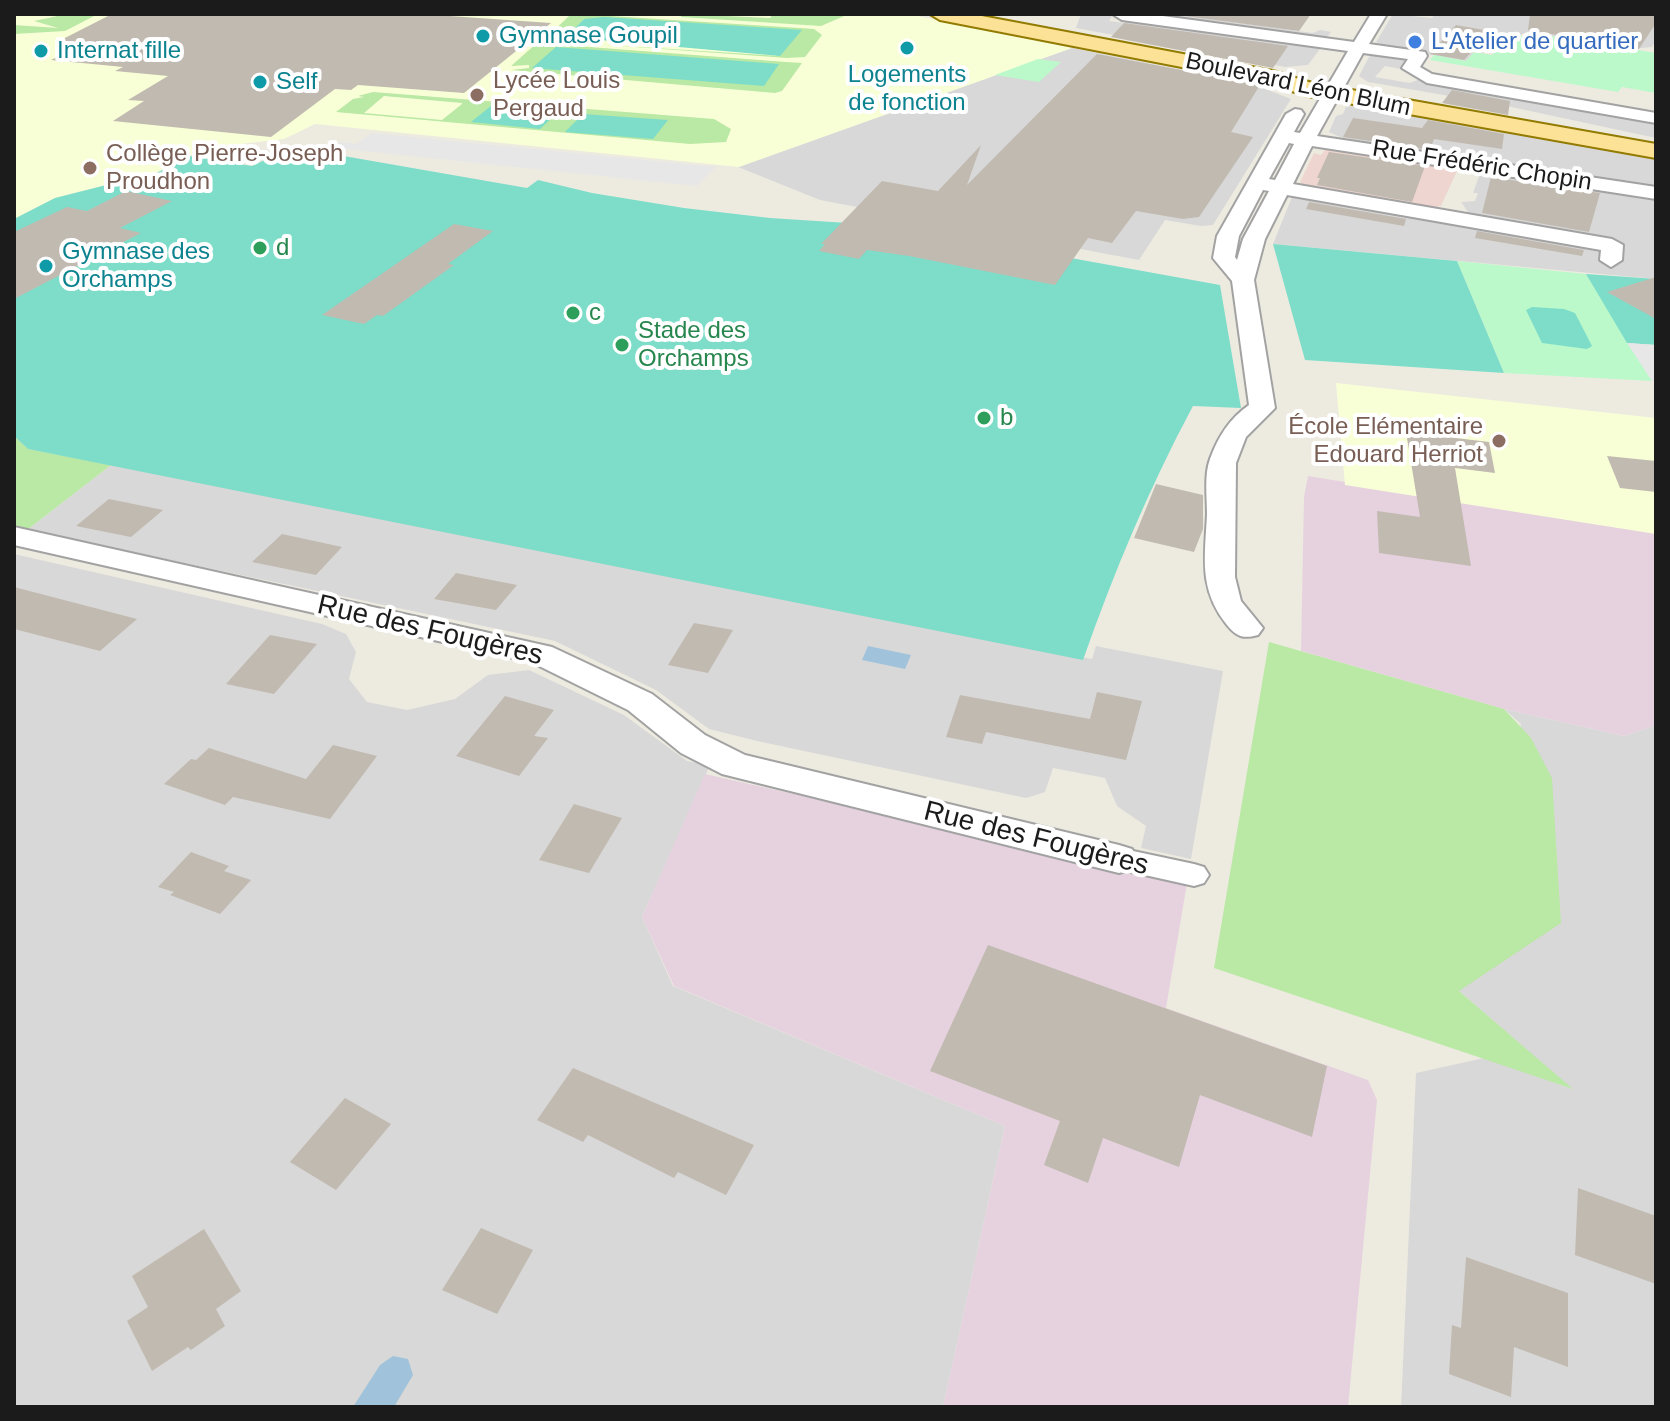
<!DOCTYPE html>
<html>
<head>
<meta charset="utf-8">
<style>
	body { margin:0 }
	#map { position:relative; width:1670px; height:1421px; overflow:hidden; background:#edebe0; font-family:Helvetica,sans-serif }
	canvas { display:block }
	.frame { position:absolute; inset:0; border:16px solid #1b1b1b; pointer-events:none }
</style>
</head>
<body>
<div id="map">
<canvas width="1670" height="1421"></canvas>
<div class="frame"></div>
</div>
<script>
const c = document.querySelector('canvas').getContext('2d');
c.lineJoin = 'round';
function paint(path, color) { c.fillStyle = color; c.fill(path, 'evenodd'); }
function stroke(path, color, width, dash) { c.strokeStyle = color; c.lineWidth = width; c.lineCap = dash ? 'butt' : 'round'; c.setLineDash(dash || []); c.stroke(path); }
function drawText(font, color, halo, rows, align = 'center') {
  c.font = font + ' Helvetica,sans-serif'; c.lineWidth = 8; c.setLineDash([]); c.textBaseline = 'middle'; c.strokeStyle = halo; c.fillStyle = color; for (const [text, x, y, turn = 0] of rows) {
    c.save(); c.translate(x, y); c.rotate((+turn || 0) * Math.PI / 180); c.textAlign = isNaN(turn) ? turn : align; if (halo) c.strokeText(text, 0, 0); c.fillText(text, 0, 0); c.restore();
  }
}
const residential = new Path2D(`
	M1081,14H1113L1109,21L1124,23L1128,19L1323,45L1308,65L1285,67L1076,28Z
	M1143,14H1176L1313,33L1320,30L1331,32L1325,40Z
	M1393,14L1432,18L1435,14H1656V40L1652,47L1631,49L1527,32L1466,61L1387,47L1376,42Z
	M1072,48L1253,84L1291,99L1213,225L1201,226L1165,220L1139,260L820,200L738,167Z
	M1371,53L1410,59L1406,70L1385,66L1375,77L1410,83L1420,79L1656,121V138L1502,105L1368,82L1359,76Z
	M1360,105L1656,158V188L1347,140L1329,132L1336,116L1343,114L1346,107Z
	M1484,172L1656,199V279L1273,244L1292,197L1304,195L1470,215L1461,202L1475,201L1478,193H1473L1479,176L1474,175Z
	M111,465L1092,659L1096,646L1223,671L1191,859L1141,848L1146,826L1117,806L1105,778L1053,768L1045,792L1026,798L757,741L709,729L656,690L555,641L27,530Z
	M14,554L322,624L346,634L356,652L349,679L367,702L407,710L455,699L488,675L529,670L624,715L687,761L710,765L642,917L673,986L1005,1126L943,1407H14Z
	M1504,709L1624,736L1656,725V1407H1401L1416,1073L1484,1058L1570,1088L1458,990L1521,724Z`);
const commercial = new Path2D(`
	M1327,147L1447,165L1457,171L1441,206L1430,208L1306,187L1300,182L1314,153L1321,155Z`);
const industrial = new Path2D(`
	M1308,476L1656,532V725L1624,736L1504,709L1301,651L1304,497Z
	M705,774L1187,883L1166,1008L1368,1080L1377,1100L1348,1407H943L1005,1126L674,986L642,917Z`);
const education = new Path2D(`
	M14,14H908L1072,48L739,167L315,124L284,139L205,148L136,183L126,180L55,198L14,219Z
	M1336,383L1656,418V534L1345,485Z`);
const grass = new Path2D(`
	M67,14H98L65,31L14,34V25L58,28L34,21Z
	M578,14L800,28L814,29L822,35L805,57L787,58L593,44L780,56L602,19H584L567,37L585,41L582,43L544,40L569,16Z
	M682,14L770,18L773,14H849L821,26L681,17Z
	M537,43L786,62L802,63L782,91L775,93L511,70L529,68V65L511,66Z
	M373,92L714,119L731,129L726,142L690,144L336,112L353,99L364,97L358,96ZM384,96L462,103V104L442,120L364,113Z
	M14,436L28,449L111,465L27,530L14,528Z
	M1269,642L1504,709L1531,738L1552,778L1561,923L1459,991L1573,1089L1214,968Z`);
const park = new Path2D(`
	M1527,32L1656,53V93L1622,87L1618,92L1430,60L1434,55L1466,61L1474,52L1492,55L1510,34L1524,36Z
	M1038,59L1061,62L1039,82L995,75Z
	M1457,261L1586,274L1652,381L1504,373Z`);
const pitch = new Path2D(`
	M604,17L802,30L780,56L566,37L584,19Z
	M556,47L779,64L764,86L532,68Z
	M491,106L558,112L540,129L471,122Z
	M583,114L668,120L653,139L565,132Z
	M292,147L527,188L538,180L592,193L684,208L770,218L894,226L1220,285L1241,408L1193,406C1149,488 1114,572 1083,660L28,449L14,436V219L55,198L126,180L137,183L190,156L252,166Z
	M1273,244L1457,261L1504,373L1305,360Z
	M1586,274L1656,279V345L1627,343Z
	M1532,307L1564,309L1575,313L1592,346L1587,349L1542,343L1526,310Z`);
const parking = new Path2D(`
	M372,133L716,167L697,186L334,148L340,142L356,144Z
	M1627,343L1656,345V381H1652Z`);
const water = new Path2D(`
	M868,646L911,655L905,669L862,660Z
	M393,1356L408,1359L413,1375L394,1407H353L380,1365Z`);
const building = new Path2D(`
	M112,14H421L551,23L464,93L358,85L351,90L335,89L271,137L113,121L144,101L128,100L168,76L115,71L123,67L51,60L81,45L55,43Z
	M1170,14H1311L1299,31Z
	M1530,14H1656V23L1639,49L1528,30Z
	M1124,23L1288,46L1273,68L1111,37Z
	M1456,25L1490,31L1464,60L1430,54Z
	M1097,54L1260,85L1231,132L1253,137L1199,217L1183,219L1136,211L1112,243L1088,238L1055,285L909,256L867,250L859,259L819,251L825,244H821L882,181L938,191L981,145L967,185Z
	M1452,90L1510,101L1508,115L1442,103Z
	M1353,118L1422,128L1428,120L1504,134L1502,149L1434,139L1430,150L1343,137Z
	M1329,152L1425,166L1412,202L1317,185L1320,178H1317Z
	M1491,177L1600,193L1589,232L1482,213Z
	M126,191L172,201L120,228L141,233L14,299V232L67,207L87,211Z
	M1309,202L1406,219L1404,226L1306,209Z
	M454,224L493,231L448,264L454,265L383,316L377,315L364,324L322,315Z
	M1477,231L1584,250L1582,256L1475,238Z
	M1656,277V319L1607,292Z
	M1406,432L1489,442L1495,473L1455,468L1471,566L1379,553L1377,511L1420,517Z
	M1607,456L1656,461V492L1620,488Z
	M1156,484L1203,495V529L1194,552L1134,538Z
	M109,499L163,510L131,537L76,526Z
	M282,534L342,547L316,575L252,562Z
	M456,573L517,585L496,610L434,599Z
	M14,587L137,619L100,651L14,629Z
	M694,623L733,630L708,673L668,665Z
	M270,635L317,644L274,694L226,684Z
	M1097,692L1142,701L1126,760L986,732L982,744L946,737L960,695L1090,719Z
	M505,696L554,710L534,736L548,738L519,776L456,756Z
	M333,745L377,756L330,819L233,797L225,805L164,784L191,759L196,760L209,748L306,779Z
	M574,804L622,818L589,873L539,860Z
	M191,852L229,866L224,871L251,880L220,914L170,895L174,892L158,887Z
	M988,945L1327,1066L1312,1137L1200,1095L1179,1167L1103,1138L1088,1183L1044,1165L1060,1121L930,1071Z
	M573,1068L754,1145L726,1195L678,1172L674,1178L588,1135L583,1142L537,1120Z
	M345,1098L391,1124L336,1190L290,1162Z
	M1578,1188L1656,1216V1284L1575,1255Z
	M481,1228L533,1250L497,1314L442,1290Z
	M204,1229L241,1291L216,1309L225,1326L191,1350L188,1347L152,1371L127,1321L148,1307L132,1276Z
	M1466,1257L1568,1293V1367L1514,1347L1511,1397L1449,1374L1452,1325L1461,1328Z`);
const pedestrian = new Path2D(`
	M1119,848L1194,864L1204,867L1209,875L1204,883L1194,886L1109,867L1104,859L1109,851Z`);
const minor = new Path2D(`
	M1148,14L1354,42L1371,14H1387L1369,44L1425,52L1427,56L1420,67L1432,74L1656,113V123L1427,83L1402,68L1408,59L1363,53L1317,136L1656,187V199L1312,146L1293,184L1612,239L1623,245L1622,260L1611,267L1600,260L1601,250L1287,195L1265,239L1254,280L1275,408L1246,437L1236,463L1235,577L1241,601L1263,628L1258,635C1243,639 1237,637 1227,625C1198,589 1205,557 1207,514C1207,497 1204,475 1210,459C1218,437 1229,419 1249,405L1232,281L1213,258L1217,236L1286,114L1295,109L1301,110L1304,114L1294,132L1300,133L1348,51L1122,20L1114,15ZM1289,143L1294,144L1275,180L1269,179ZM1263,190L1269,191L1243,239L1237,260L1235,257L1239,236Z
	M14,527L552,647L652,694L705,735L745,755L1119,845L1132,849L1138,859L1132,869L1119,873L722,774L681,753L628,710L531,662L14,545Z`);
const primary = new Path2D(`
	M930,14H971L1273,71L1312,83L1656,144V158L1308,96L1269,84L940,20Z`);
const markers = [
	[483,36,8,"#0f9aa8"],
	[1415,42,8,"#3f7fe0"],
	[907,48,8,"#0f9aa8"],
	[41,51,8,"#0f9aa8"],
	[260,82,8,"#0f9aa8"],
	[477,95,8,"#8d6e63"],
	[90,168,8,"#8d6e63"],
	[260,248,8,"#2e9e5b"],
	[46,266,8,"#0f9aa8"],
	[573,313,8,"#2e9e5b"],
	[622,345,8,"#2e9e5b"],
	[984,418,8,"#2e9e5b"],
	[1499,441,8,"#8d6e63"]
];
const farCulturenames = [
	["Gymnase Goupil",499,36],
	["Internat fille",57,51],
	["Logements",907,75,"center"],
	["de fonction",907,103,"center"],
	["Self",276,82],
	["Gymnase des",62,252],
	["Orchamps",62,280]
];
const farShopnames = [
	["L'Atelier de quartier",1431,42]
];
const farEducationnames = [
	["Lycée Louis",493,81],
	["Pergaud",493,109],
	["Collège Pierre-Joseph",106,154],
	["Proudhon",106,182],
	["École Elémentaire",1483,427,"right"],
	["Edouard Herriot",1483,455,"right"]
];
const farStreetnames = [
	["Boulevard Léon Blum",1298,85,12],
	["Rue Frédéric Chopin",1482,166,9]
];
const farLeisurenames = [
	["d",276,248],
	["c",589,313],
	["Stade des",638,331],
	["Orchamps",638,359],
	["b",1000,418]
];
const streetNames = [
	["Rue des Fougères",430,631,13],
	["Rue des Fougères",1036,839,14]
];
paint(residential, '#d9d8d8');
paint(commercial, '#eed5cf');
paint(industrial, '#e6d2df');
paint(education, '#f8ffd7');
paint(grass, '#bae8a5');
paint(park, '#bbf9cb');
paint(pitch, '#7dddc9');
paint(parking, '#e7e7e7');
paint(water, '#a0c3db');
paint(building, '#c1bab0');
stroke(pedestrian, '#a2a2a2', 4);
stroke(minor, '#a2a2a2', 4);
stroke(primary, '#927b00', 4);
paint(pedestrian, '#fff');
paint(minor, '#fff');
paint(primary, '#fce296');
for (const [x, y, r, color] of markers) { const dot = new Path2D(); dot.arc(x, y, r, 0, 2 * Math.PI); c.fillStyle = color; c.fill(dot); stroke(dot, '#fff', 3); }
drawText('24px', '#0d838f', '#fff', farCulturenames, 'left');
drawText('24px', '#366cbe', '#fff', farShopnames, 'left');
drawText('24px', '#785e54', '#fff', farEducationnames, 'left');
drawText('24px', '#1b1b1b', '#fff', farStreetnames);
drawText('24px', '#27864d', '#fff', farLeisurenames, 'left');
drawText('28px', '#1b1b1b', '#fff', streetNames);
</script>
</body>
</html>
